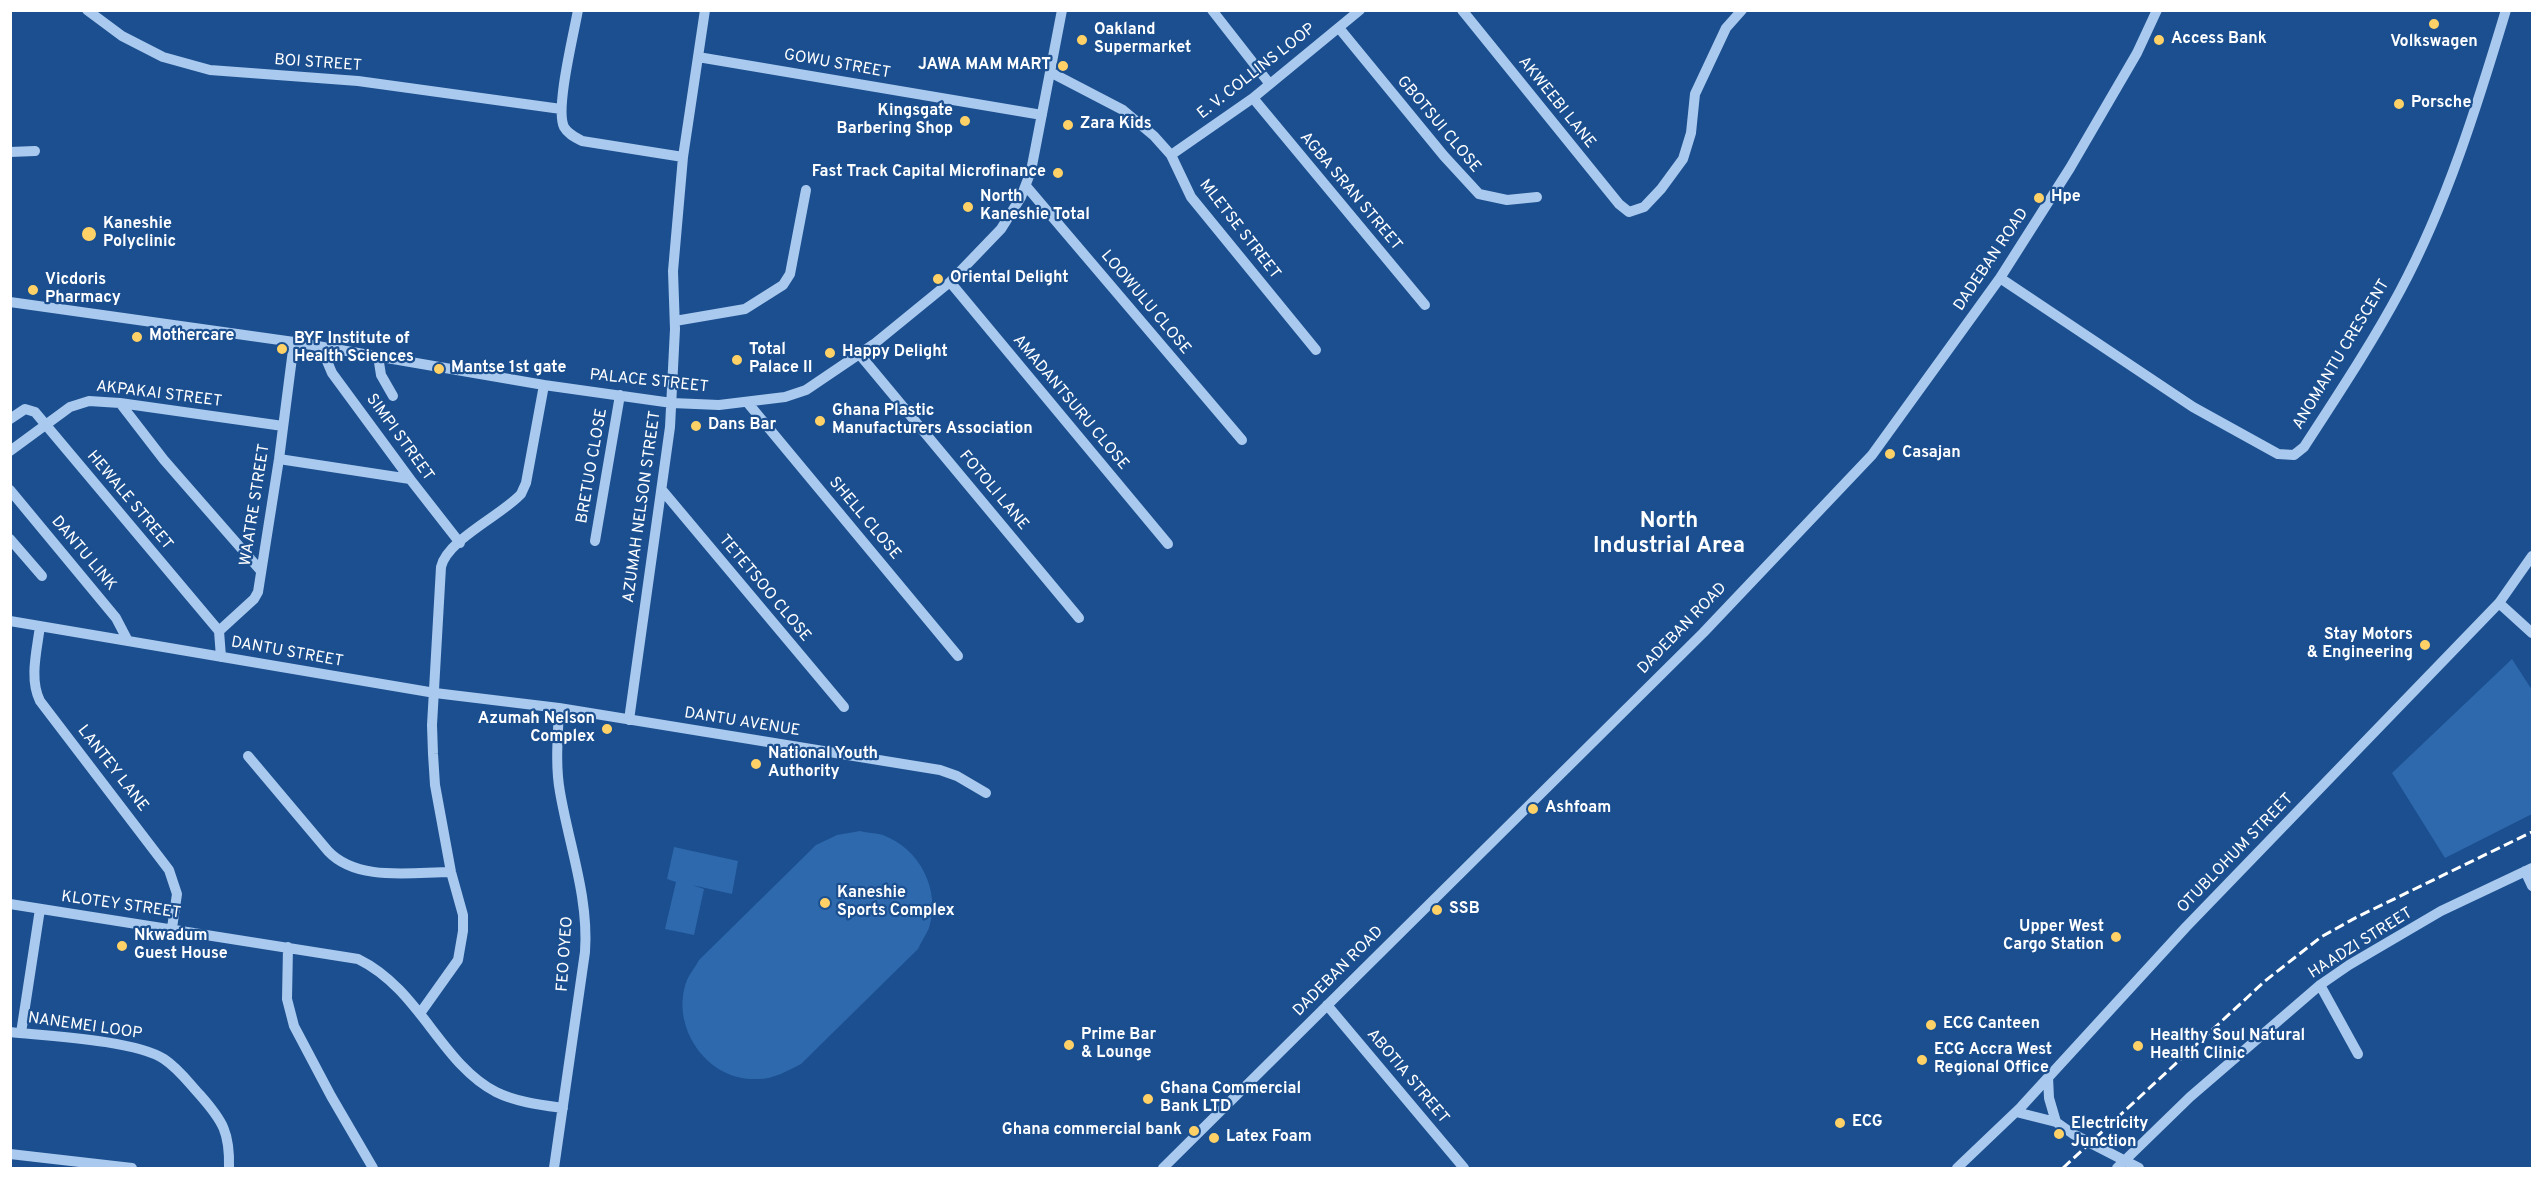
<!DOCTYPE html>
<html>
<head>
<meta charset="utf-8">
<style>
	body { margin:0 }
	#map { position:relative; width:2543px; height:1179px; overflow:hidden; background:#1b4f8f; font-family:Overpass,sans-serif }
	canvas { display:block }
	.frame { position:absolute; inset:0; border:12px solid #fff; pointer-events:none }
</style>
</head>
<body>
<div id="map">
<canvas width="2543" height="1179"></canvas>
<div class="frame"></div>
</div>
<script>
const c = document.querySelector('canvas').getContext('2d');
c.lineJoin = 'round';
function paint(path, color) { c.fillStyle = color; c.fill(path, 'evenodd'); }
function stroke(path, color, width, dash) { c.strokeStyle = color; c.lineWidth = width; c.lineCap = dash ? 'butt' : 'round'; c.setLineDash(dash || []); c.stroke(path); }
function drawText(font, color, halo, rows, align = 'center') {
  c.font = font + ' Overpass,sans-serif'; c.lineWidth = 4.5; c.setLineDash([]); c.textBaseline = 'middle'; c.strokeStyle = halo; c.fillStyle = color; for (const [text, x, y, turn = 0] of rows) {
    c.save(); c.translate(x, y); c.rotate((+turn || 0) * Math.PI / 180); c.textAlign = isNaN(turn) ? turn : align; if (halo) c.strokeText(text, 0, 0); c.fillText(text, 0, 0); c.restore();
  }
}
const green = new Path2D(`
	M2512,659L2532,690V814L2445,858L2392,773Z
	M860,831C867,833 876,833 883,835C920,849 941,890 929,928C926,935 921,942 918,949L801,1064C787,1071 774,1079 758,1079C707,1082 669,1026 687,980C690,973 696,966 699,960L816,845L837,835Z
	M674,847L738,861L732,894L692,885L704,889L694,935L665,929L676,882L667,879Z`);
const minor = new Path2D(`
	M87,10L122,36L163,57L210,70L358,81L561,109
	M578,10C574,33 555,109 564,127C568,134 575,137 582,141L683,157
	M1212,10L1269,83
	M1462,10L1619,204L1629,212L1644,207L1661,189L1683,159L1691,133L1695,94L1726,28L1742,10
	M1339,28L1444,156L1479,194L1507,200L1537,197
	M698,57L1042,115
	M1050,72L1123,110L1154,136L1171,155L1191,197L1316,350
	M1253,98L1425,305
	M10,152L35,151
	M1171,155L1253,98L1360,10
	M1026,186L1242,440
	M2000,278L2193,407L2278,454L2294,455L2304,447C2337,396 2371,345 2400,291C2447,203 2477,106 2506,10
	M950,282L1168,544
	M10,302L294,342L544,385L672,403L719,405L785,397L806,390L874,344L950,282L1001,229L1021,197L1031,171L1062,10
	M675,321L745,309L783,285L790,274L806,190
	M321,347L332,373L410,479L460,543
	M860,355L1079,618
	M378,356L381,375L393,396
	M747,402L958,656
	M120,403L164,460L261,571
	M10,419L25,409L35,412L219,631
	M10,451L70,407L89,401L120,403L283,426
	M279,459L410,479
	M10,490L116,618L128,641
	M662,490L844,707
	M10,539L42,576
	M595,541L620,395
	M2499,603L2532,633
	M10,621L435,693L559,708L940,770L957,776L986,793
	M40,626C37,650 29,679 40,701L169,870L177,894L172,928
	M221,657L219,631L254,599L258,592L279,459L294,342
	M629,720L670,427L675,329L673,271L683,157L705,10
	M248,756L328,851C357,882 412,872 451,872
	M2525,871L2532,886
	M10,904L358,959C420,989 441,1064 496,1092C516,1102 541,1105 563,1108
	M288,947L287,999L294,1026L331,1096L373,1168
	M2320,985L2358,1054
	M1327,1005L1464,1168
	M421,1012L458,960L463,931V915L451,872L435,785L433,754L432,725L441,567C447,540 502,515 521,494L526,483L544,385
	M10,1032C48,1036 135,1040 164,1059C179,1069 188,1082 200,1095C223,1121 230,1133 229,1168
	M21,1033L40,909
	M2048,1077L2049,1098L2056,1122
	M2016,1112L2056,1122L2073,1134L2139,1168
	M10,1154L132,1168
	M554,1168L585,952C589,898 569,845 560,792C555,765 558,735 559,708
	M1163,1168L1703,633L1872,455L2000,278L2070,168L2137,53L2157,10
	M1957,1168L2021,1107L2186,927L2499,603L2532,556
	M2117,1168L2190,1097L2320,985L2349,965L2441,911L2532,868`);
const rail = new Path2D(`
	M2063,1168L2265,981L2321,937L2357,917L2532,832`);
const markers = [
	[2434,24,6,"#ffd166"],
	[1082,40,6,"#ffd166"],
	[2159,40,6,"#ffd166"],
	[1063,66,6,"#ffd166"],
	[2399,104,6,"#ffd166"],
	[965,121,6,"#ffd166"],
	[1068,125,6,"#ffd166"],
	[1058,173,6,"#ffd166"],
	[2039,198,6,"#ffd166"],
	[968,207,6,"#ffd166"],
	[89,234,8,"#ffd166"],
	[938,279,6,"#ffd166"],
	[33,290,6,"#ffd166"],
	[137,337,6,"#ffd166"],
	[282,349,6,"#ffd166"],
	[830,353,6,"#ffd166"],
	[737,360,6,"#ffd166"],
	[439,369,6,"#ffd166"],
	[820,421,6,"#ffd166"],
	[696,426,6,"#ffd166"],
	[1890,454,6,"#ffd166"],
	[2425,645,6,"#ffd166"],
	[607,729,6,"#ffd166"],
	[756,764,6,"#ffd166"],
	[1533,809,6,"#ffd166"],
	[825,903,6,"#ffd166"],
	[1437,910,6,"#ffd166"],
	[2116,937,6,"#ffd166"],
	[122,946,6,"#ffd166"],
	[1931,1025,6,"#ffd166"],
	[1069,1045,6,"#ffd166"],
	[2138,1046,6,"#ffd166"],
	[1922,1060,6,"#ffd166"],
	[1148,1099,6,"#ffd166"],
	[1840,1123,6,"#ffd166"],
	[1194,1131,6,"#ffd166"],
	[2059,1134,6,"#ffd166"],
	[1214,1138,6,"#ffd166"]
];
const poiNames = [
	["Oakland",1094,31],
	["Supermarket",1094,49],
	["Access Bank",2171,40],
	["Volkswagen",2434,43,"center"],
	["JAWA MAM MART",1051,66,"right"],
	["Porsche",2411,104],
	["Kingsgate",953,112,"right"],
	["Barbering Shop",953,130,"right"],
	["Zara Kids",1080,125],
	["Fast Track Capital Microfinance",1046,173,"right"],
	["North",980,198],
	["Kaneshie Total",980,216],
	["Hpe",2051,198],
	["Kaneshie",103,225],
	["Polyclinic",103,243],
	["Oriental Delight",950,279],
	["Vicdoris",45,281],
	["Pharmacy",45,299],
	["Mothercare",149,337],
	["BYF Institute of",294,340],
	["Health Sciences",294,358],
	["Total",749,351],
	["Palace II",749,369],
	["Happy Delight",842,353],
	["Mantse 1st gate",451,369],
	["Ghana Plastic",832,412],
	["Manufacturers Association",832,430],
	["Dans Bar",708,426],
	["Casajan",1902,454],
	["Stay Motors",2413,636,"right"],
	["& Engineering",2413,654,"right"],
	["Azumah Nelson",595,720,"right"],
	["Complex",595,738,"right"],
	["National Youth",768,755],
	["Authority",768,773],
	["Ashfoam",1545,809],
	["Kaneshie",837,894],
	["Sports Complex",837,912],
	["SSB",1449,910],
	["Upper West",2104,928,"right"],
	["Cargo Station",2104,946,"right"],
	["Nkwadum",134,937],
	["Guest House",134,955],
	["ECG Canteen",1943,1025],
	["Prime Bar",1081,1036],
	["& Lounge",1081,1054],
	["Healthy Soul Natural",2150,1037],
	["Health Clinic",2150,1055],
	["ECG Accra West",1934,1051],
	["Regional Office",1934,1069],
	["Ghana Commercial",1160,1090],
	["Bank LTD",1160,1108],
	["ECG",1852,1123],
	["Electricity",2071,1125],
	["Junction",2071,1143],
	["Ghana commercial bank",1182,1131,"right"],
	["Latex Foam",1226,1138]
];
const streetNames = [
	["BOI STREET",318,64,4],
	["GOWU STREET",837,65,10],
	["E. V. COLLINS LOOP",1257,72,-38],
	["AKWEEBI LANE",1556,103,51],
	["GBOTSUI CLOSE",1438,125,50],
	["AGBA SRAN STREET",1350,192,50],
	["MLETSE STREET",1239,230,52],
	["DADEBAN ROAD",1992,260,-56],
	["LOOWULU CLOSE",1145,303,50],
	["ANOMANTU CRESCENT",2342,355,-59],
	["PALACE STREET",649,382,6],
	["AKPAKAI STREET",159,395,7],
	["AMADANTSURU CLOSE",1070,403,50],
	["SIMPI STREET",399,438,54],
	["BRETUO CLOSE",593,466,-80],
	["FOTOLI LANE",993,491,50],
	["HEWALE STREET",129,501,50],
	["WAATRE STREET",256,505,-81],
	["AZUMAH NELSON STREET",643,507,-82],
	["SHELL CLOSE",864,519,50],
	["DANTU LINK",83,554,50],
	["TETETSOO CLOSE",764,589,50],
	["DADEBAN ROAD",1683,629,-46],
	["DANTU STREET",287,653,10],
	["DANTU AVENUE",742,723,9],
	["LANTEY LANE",112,769,52],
	["OTUBLOHUM STREET",2236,854,-46],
	["KLOTEY STREET",121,906,8],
	["HAADZI STREET",2361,944,-32],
	["FEO OYEO",566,954,-86],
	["DADEBAN ROAD",1339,972,-45],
	["NANEMEI LOOP",85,1027,8],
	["ABOTIA STREET",1407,1077,50]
];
const districtNames = [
	["North",1669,523],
	["Industrial Area",1669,548]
];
paint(green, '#2e69ad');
stroke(minor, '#a9c9ee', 10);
stroke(rail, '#fff', 3, [10, 4.5]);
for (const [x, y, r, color] of markers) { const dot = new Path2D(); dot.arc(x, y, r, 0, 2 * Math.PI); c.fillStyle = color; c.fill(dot); stroke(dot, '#1b4f8f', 2); }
drawText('bold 16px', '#fff', '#1b4f8f', poiNames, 'left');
drawText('16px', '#fff', '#1b4f8f', streetNames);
drawText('bold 22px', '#fff', '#1b4f8f', districtNames);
</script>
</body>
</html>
